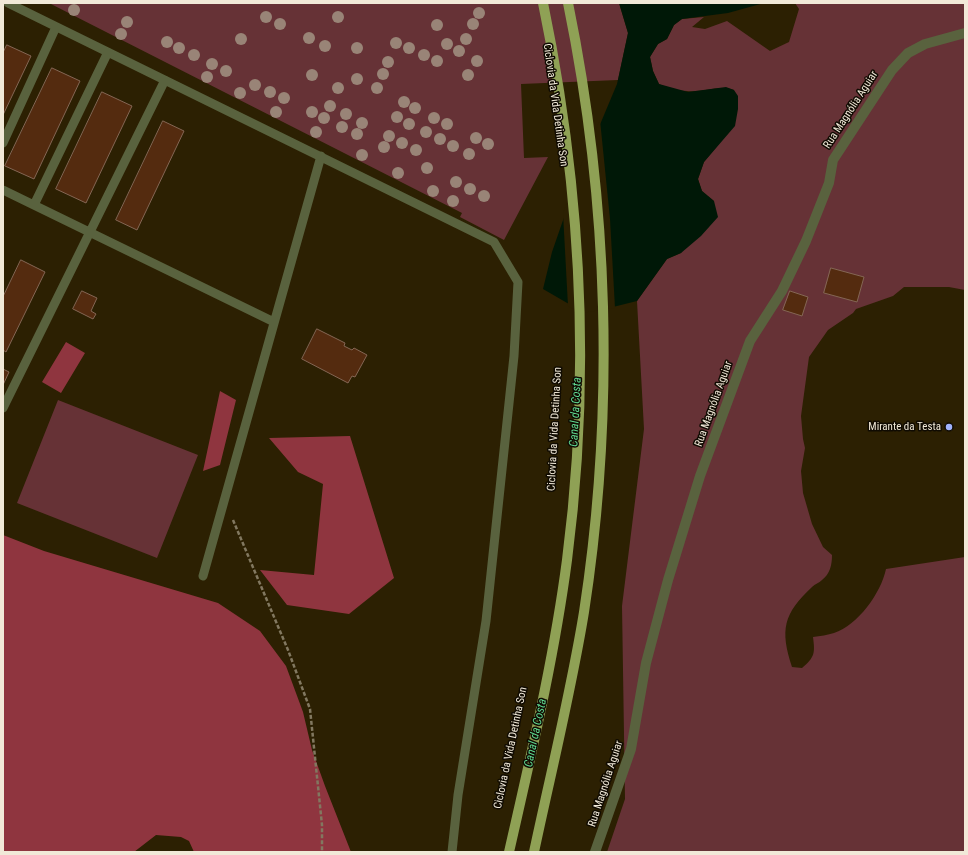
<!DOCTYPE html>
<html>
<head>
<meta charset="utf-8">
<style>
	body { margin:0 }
	#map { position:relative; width:968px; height:855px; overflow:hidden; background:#2c2002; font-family:"Roboto Condensed",sans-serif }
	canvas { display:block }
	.frame { position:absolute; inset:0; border:4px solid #f1e9d8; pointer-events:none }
</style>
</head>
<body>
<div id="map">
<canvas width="968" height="855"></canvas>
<div class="frame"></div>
</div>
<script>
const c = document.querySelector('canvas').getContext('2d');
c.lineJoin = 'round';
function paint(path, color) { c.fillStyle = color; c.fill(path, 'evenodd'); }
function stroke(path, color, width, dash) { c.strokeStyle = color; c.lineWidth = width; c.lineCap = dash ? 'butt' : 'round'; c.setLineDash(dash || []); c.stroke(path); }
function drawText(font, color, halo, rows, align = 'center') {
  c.font = font + ' "Roboto Condensed",sans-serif'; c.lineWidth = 3; c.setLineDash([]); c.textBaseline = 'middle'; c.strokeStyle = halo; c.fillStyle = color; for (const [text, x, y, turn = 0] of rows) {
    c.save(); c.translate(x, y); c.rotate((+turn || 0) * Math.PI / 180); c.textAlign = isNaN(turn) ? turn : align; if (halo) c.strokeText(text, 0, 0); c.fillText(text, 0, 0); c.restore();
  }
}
const green = new Path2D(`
	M49,3H619L628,33L618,80L521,84L524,158L548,157L504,240L460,217L462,213Z
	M795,3H965V290L949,287H904L893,296L856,309L853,313L828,330L809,357L801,416L803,439L805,448L801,471L803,493L812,524L823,547L832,555C832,565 830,574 822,580C819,583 815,584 812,587C783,614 780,630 792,667L802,668C815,657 815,653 813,637C820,636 828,635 834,633C858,625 881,593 886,569L965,557V852H607L625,799L622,606L644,429L637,301L667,259L681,253L714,201L702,191L698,179L704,162L718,145L734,90C719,84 703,93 687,91C678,91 668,88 659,84L653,71L650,57L658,44L667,39L674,25L682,19L704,17L692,27L705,29L727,21L770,51L789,42L799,9Z
	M58,400L198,455L157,558L17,503Z`);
const forest = new Path2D(`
	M66,342L85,353L61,393L42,382Z
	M220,391L236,400L220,465L203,471Z
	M350,436L394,578L349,614L287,605L260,570L314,575L323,484L298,472L269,438Z
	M3,535L44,551L218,603L260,631L286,666L303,712L312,750L325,786L351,852H194L189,841L181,837L156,835L134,852H3Z`);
const water = new Path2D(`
	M619,3H764L728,13L682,19L674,25L667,39L658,44L650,57L653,71L659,84L688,92L726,87L734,90L738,96V109L735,126L704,162L698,179L702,191L714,201L718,217L701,236L681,253L667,259L637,301L605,309L581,311L543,289L552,252L578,177L617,84L628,33Z`);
const pier = new Path2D(`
	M600,120L610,219L615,308L581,313L568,306L563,213L576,177Z`);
const building = new Path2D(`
	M7,45L31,56L3,115V53Z
	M52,68L80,81L34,179L5,166Z
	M102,92L132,106L86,203L56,189Z
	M163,121L184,131L137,230L116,220Z
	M21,260L45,272L6,352L3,350V297Z
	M831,268L864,277L857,302L824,293Z
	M82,291L97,298L91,311L96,314L93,319L73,309Z
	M790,291L808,297L802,316L783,310Z
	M317,329L345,343L344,346L352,350L354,348L367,355L355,377L352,376L348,383L302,359Z
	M3,369L9,372L3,385Z`);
const path = new Path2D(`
	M233,520L288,650L310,709L322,825V852`);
const service = new Path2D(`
	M8,3L494,242L518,282L514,356L486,621L458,795L452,852
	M3,143L56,27
	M3,190L274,322
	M34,205L108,52
	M3,408L165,80
	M203,576L321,156`);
const minor = new Path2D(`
	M595,852L631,749L646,663L668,580L700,476L750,341L782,291L806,241L829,183L833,160L892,70L908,53L925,44L965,33`);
const primary = new Path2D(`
	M509,852C531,755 554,659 567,560C591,375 581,186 543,3
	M534,852C551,772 571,692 584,612C615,410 609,203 568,3`);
const trees = [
	[74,10],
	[479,13],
	[266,17],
	[338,17],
	[127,22],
	[280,24],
	[473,24],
	[437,25],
	[121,34],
	[309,38],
	[241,39],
	[466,39],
	[167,42],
	[396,43],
	[447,44],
	[325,46],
	[179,48],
	[357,48],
	[409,48],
	[459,51],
	[194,55],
	[424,55],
	[437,61],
	[477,61],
	[388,62],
	[212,64],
	[226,71],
	[383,74],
	[312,75],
	[468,75],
	[207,77],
	[357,79],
	[255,85],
	[338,88],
	[377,88],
	[270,92],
	[240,93],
	[284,98],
	[404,102],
	[330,106],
	[415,108],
	[276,112],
	[312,112],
	[346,114],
	[397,117],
	[324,118],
	[434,118],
	[362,123],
	[409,124],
	[447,124],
	[342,127],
	[316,132],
	[426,132],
	[357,134],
	[389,136],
	[476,138],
	[440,139],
	[402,143],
	[488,144],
	[453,146],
	[384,147],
	[416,150],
	[469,154],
	[362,155],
	[427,168],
	[398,173],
	[456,182],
	[470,189],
	[433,191],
	[484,196],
	[453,201]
];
const markers = [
	[949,427,4,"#a1b3fd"]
];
const streetNames = [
	["Ciclovia da Vida Detinha Son",555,105,82],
	["Rua Magnólia Aguiar",851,110,-57],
	["Rua Magnólia Aguiar",714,404,-70],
	["Ciclovia da Vida Detinha Son",555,429,-87],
	["Ciclovia da Vida Detinha Son",511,748,-78],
	["Rua Magnólia Aguiar",606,784,-72]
];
const poiNames = [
	["Mirante da Testa",941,427]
];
const waterNames = [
	["Canal da Costa",576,412,-87],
	["Canal da Costa",536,733,-78]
];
paint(green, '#663236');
paint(forest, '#8f353f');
paint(water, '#001807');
paint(pier, '#2c2002');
paint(building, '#542b0f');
stroke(building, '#846654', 1);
stroke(path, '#827860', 2.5, [4, 2]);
stroke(service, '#59623e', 9);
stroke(minor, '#59623e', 10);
stroke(primary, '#8fa155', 10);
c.fillStyle = '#998477';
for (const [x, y] of trees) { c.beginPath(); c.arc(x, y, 6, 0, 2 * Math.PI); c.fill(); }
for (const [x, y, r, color] of markers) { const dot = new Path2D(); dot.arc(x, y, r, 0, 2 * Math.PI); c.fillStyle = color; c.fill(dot); stroke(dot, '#100b02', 1.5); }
drawText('11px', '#f1e9d8', '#100b02', streetNames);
drawText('11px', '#f1e9d8', '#100b02', poiNames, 'right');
drawText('italic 12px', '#60da91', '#100b02', waterNames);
</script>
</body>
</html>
